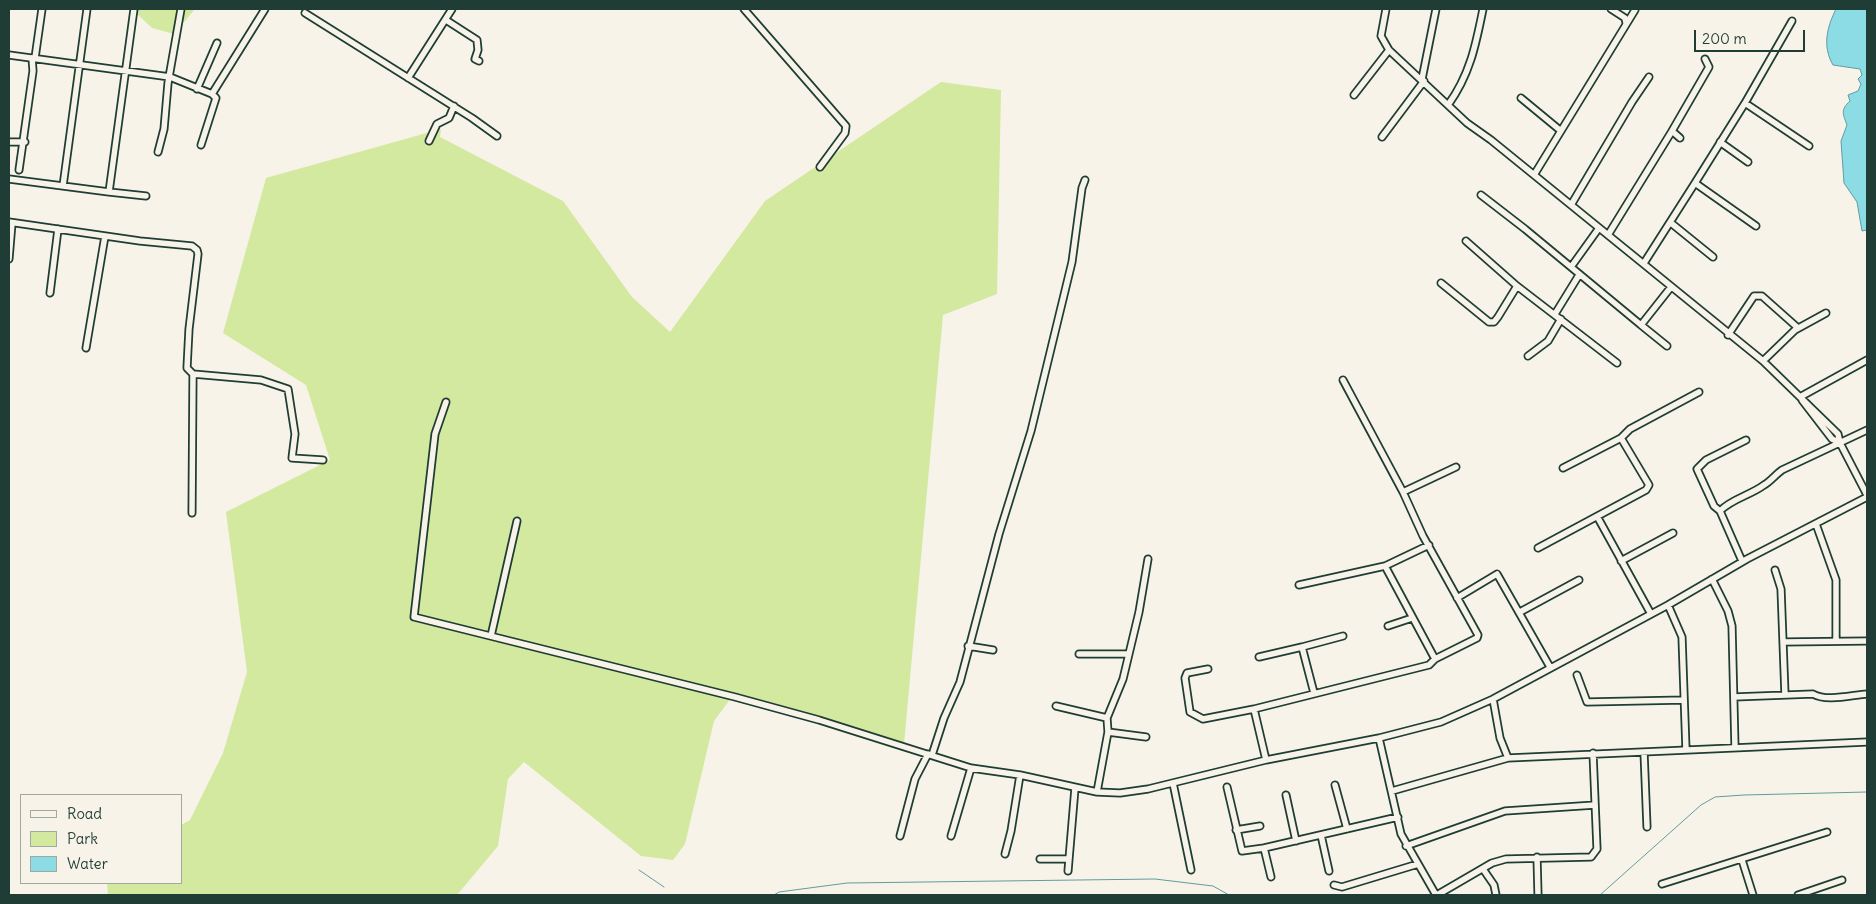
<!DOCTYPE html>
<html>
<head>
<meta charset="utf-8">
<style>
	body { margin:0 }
	#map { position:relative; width:1876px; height:904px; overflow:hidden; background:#f7f3e8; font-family:Delius,sans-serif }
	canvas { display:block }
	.frame { position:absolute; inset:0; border:10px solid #1f3d34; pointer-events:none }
	.legend { position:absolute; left:20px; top:794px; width:162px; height:90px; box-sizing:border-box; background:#f7f3e8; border:1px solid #a1aaa0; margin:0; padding:6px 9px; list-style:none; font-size:15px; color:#1f3d34 }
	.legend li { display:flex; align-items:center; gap:10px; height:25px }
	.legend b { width:25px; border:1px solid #a1aaa0 }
	.scale { position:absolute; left:1694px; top:30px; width:111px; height:22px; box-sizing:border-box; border:2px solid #1f3d34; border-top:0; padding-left:6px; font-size:15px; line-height:18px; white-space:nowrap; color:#1f3d34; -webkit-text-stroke:4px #f7f3e8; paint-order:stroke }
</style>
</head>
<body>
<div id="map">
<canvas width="1876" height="904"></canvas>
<div class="frame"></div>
<ul class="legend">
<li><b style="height:6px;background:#f7f3e8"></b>Road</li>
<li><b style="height:14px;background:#d2e99f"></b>Park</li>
<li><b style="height:14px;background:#8cdce6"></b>Water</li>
</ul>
<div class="scale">200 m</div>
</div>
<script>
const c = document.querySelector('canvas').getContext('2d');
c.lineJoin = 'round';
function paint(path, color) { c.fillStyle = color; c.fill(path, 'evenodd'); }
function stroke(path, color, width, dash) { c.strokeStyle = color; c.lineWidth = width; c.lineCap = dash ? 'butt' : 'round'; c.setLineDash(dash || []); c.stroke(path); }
const green = new Path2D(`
	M132,9H195L174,34L152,28Z
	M941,82L1001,90L997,294L943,315L904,744L731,698L714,721L685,844L673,860L641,856L524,762L508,779L498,846L457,895H108L107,883H181V825L190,820L223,753L247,672L226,512L330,460L306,385L223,333L266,178L441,129L440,137L563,201L632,297L670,332L765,201Z`);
const water = new Path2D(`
	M1836,9H1867V230L1862,231L1857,202L1844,183L1841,141L1847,125C1843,114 1840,110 1850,101L1848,95L1858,91L1861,84L1858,79L1862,75L1860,69L1833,65C1822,46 1827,27 1836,9Z`);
const stream = new Path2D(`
	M639,870L664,887
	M774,895L779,892L847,883L1155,879L1213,886L1229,895
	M1600,895L1701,805L1715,797L1744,795L1867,792`);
const minor = new Path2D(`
	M744,9L846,126L845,133L820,167
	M1386,9L1381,36L1389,50L1467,123L1491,140L1763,361L1838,434L1840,443L1867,495
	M1611,9L1625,18L1626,23
	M305,13L472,118L497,136
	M446,20L477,40L478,50L475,59L479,61
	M9,55L170,77L212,94L216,98L201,145
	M35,58L42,9
	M408,78L452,9
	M1422,79L1436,9
	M197,89L217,43
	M212,94L265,9
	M1354,95L1389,50
	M1521,98L1561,131
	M1745,103L1792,21
	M1448,105C1470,75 1476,44 1483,9
	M1672,131L1709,67L1705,59
	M1382,137L1424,81
	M429,141L437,124L449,118L454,106
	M9,142H25
	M1720,142L1748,162
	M158,152L164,129L168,83L181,9
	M19,170L33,71L32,58
	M1534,175L1635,10
	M9,179L109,192L134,9
	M1695,183L1745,103L1809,146
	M63,186L87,9
	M109,192L146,196
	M1481,195L1525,229L1641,325L1671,287
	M1571,205L1632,102L1649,77
	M9,222L140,241L192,246L197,250L198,254L189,329L187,368L193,374L192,513
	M1671,223L1713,257
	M1608,235L1672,131L1680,138
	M1466,241L1517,286L1617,363
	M9,259L12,223
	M1644,263L1695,183L1756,226
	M1571,267L1599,228
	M1441,283L1489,322H1494L1498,317L1517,286
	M50,293L58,229
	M1555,314L1579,275
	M1641,325L1667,346
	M1728,335L1754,296H1762L1798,328
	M86,348L105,236
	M1528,356L1548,341L1561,319
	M1763,361L1795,330L1826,313
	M193,374L261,380L288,389L295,434L292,458L323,460
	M1343,380L1403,492
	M1800,397L1867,360
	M1802,400L1832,439L1840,443
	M446,402L435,434L414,617L735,697L819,720L971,768L1020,775L1097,792L1120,793L1148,789L1266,760L1379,738L1441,722L1493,699L1668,605L1747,559L1867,497
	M1563,468L1621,438
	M1720,511C1731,499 1751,495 1764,485C1771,481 1775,475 1782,470L1867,430
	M1598,518L1651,614
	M1816,524L1836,580V641
	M1538,548L1646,490L1649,485L1621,438L1630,429L1699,392
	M1621,561L1673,533
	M1742,561L1720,511L1714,506L1697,469L1706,460L1746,440
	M1385,566L1429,545
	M1775,570L1781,589L1785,695
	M1712,579L1728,611L1732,626L1735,748
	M1299,585L1385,566L1435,659
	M1457,598L1497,574L1550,667
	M1668,605L1682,637L1686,750
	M1520,612L1579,580
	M1388,626L1412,618
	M491,636L517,521
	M1783,642L1867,641
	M968,646L993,650
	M1079,654H1129
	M1259,657L1302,647
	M1208,669L1187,673L1185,678L1190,712L1203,719L1254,709L1429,665L1435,659L1477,638L1478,635L1423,536L1403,492L1456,467
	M1577,675L1587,702L1684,700
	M1314,693L1302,647L1343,636
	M1734,697L1813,694C1826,702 1852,695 1867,694
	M1493,699L1500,738L1508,758
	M1056,706L1107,718
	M1254,709L1266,760
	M1108,732L1146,737
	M1379,738L1401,834L1436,895
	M1644,752L1647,827
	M932,755L944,718L960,682L999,534L1031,431L1072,262L1082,188L1085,180
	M1173,783L1191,870
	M1335,785L1347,829
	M1227,787L1242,851L1264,848L1398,817
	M1392,791L1508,758L1867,742
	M1097,792L1108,732L1107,718L1123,679L1139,612L1148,559
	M1286,795L1296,841
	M1236,830L1260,826
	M1321,835L1329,871
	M900,836L915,779L928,754
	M951,836L971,768
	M1406,846L1505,811L1595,805
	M1264,848L1271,877
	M1005,854L1011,831L1020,775
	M1537,857L1538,895
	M1040,859H1069
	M1742,860L1753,895
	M1483,869L1494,885L1496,895
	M1068,871L1075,788
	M1662,884L1827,832
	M1334,885L1342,887L1418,864
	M1437,895L1492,863L1506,859L1591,857L1597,849L1593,753
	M1798,895L1842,880`);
paint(green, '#d2e99f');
paint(water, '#8cdce6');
stroke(water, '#609c9f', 1);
stroke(stream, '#609c9f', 1);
stroke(minor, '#1f3d34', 9);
stroke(minor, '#f7f3e8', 5.5);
</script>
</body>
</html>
